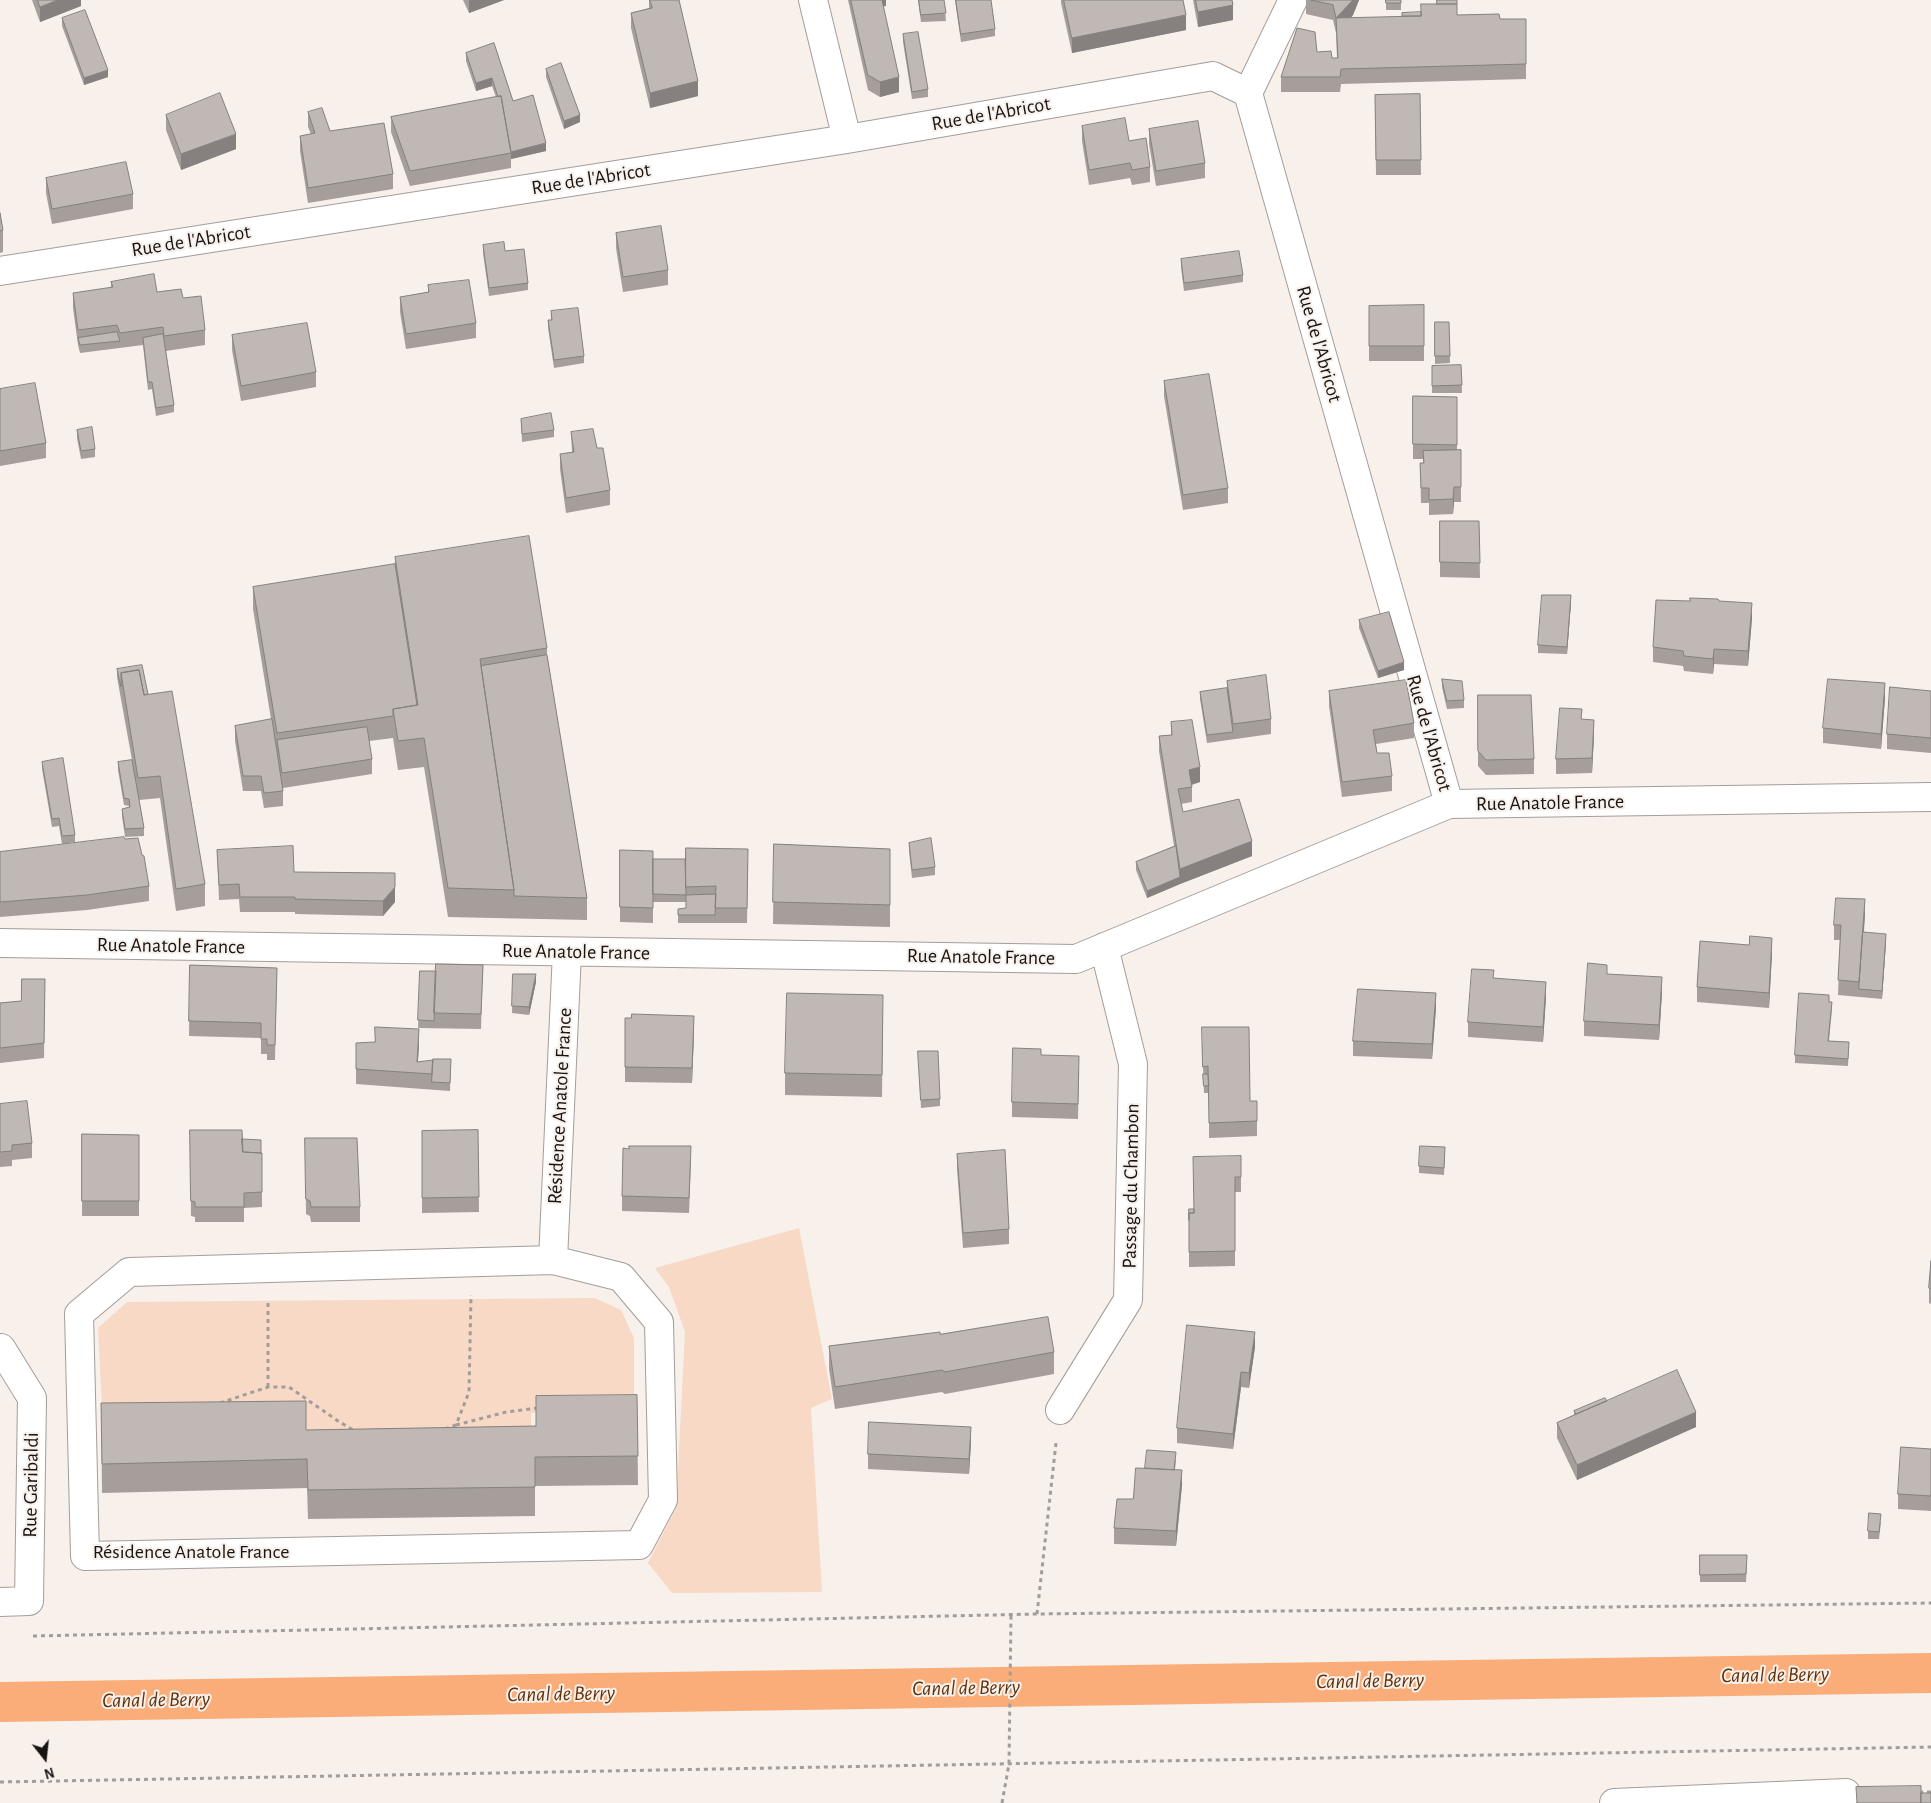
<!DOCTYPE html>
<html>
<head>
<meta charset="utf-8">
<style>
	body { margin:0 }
	#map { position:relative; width:1931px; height:1803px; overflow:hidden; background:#f7f0eb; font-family:"Alegreya Sans",sans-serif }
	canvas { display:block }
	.north { position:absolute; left:20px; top:1733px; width:50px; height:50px; -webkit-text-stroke:4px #f7f0eb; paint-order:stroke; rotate:164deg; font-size:14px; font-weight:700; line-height:20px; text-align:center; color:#171413 }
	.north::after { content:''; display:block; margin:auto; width:18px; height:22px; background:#171413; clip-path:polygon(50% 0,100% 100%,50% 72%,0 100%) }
</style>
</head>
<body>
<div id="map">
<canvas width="1931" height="1803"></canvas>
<div class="north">N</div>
</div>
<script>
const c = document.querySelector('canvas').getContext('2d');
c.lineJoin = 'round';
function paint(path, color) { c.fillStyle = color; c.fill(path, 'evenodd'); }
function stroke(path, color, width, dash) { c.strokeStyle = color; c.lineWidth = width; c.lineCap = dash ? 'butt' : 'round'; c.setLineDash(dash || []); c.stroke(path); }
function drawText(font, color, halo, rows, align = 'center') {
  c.font = font + ' "Alegreya Sans",sans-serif'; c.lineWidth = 4; c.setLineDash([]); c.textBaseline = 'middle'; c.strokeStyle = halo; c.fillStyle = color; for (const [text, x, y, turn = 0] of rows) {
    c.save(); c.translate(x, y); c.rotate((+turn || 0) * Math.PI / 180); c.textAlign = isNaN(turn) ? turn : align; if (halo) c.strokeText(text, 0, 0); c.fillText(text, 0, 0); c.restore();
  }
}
const green = new Path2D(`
	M799,1228L832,1399L811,1408L822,1592L672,1593L648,1563L676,1508L685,1332L669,1287L655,1268Z
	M595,1298L621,1310L634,1338V1411L531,1413V1439L307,1448L306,1417L103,1427L98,1328L127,1302Z`);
const canal = new Path2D(`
	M0,1702L1931,1673`);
const path = new Path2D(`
	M268,1387V1301
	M220,1403L268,1387H289L338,1421L355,1431
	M456,1425L506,1412L538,1408
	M445,1429L456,1425L469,1392L471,1295
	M1037,1614L1056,1443
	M33,1636L1037,1614L1931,1603
	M0,1782L1931,1747
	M1919,1792H1931
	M1002,1803L1009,1764L1011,1615`);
const minor = new Path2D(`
	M813,0L847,139
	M1248,93L1293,0
	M0,271L847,139L1213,76L1248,93L1449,804
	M0,943L1076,959L1449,804L1931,797
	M553,1260L621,1277L659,1322L663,1500L639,1545L85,1556L79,1314L129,1272Z
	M553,1260L567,952
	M1060,1410L1128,1300L1133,1064L1104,947
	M0,1602L29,1601L32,1398L1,1348
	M1614,1803L1846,1793`);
const wall = new Path2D(`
	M32,0H81V6L40,22Z
	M463,0H504L469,13Z
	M649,0H679L698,96L650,108L631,28V13L649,8Z
	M848,0H886V6H883L899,92L880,97L868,90Z
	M918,0H944L946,21L921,22Z
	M955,0H991L995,29V36L961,42Z
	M1061,0H1183L1186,30L1072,53L1061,3Z
	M1193,0H1232L1233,20L1198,27Z
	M1306,0H1359L1353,15L1351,18L1457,15L1500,19H1526V79L1341,84L1340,92H1281V77L1317,52L1332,58H1337L1336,33L1333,20L1306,14Z
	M1386,0H1401V10H1386Z
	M62,18L108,77L84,85L62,26Z
	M903,34L928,89V97L912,99L903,42Z
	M494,43L513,101L546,151L511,159V168L410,186L391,132V117L496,97L492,86L476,91L466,61V53Z
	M546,69L580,122L564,129L546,77Z
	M1420,94L1421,175H1376L1375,95Z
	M308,112L330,131L393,174V189L308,203L300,151V136L311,134L308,127Z
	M166,115L236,149L181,170L166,130Z
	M1082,126L1129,141L1150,167V182L1132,185L1130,178L1089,185L1082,141Z
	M1149,129L1205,163V178L1156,186L1149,144Z
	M46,178L133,194V209L52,224L46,193Z
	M0,213L3,230V252L0,253Z
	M616,233L668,270V285L623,292L616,248Z
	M483,245L505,251L528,283V290L489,296L483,253Z
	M1181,259L1243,275V282L1184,291L1181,267Z
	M111,282L183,298L205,330V345L166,351L174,405V412L156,416L152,389L148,390L143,345L80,353L78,345L73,308V293L111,288Z
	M428,285L476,323V338L406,349L400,312V297L428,292Z
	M1424,305V361H1369V306Z
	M551,311L584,356V363L554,368L548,328V320H551Z
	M1435,322H1449L1450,363L1435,364Z
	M232,335L316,372V387L241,401L232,350Z
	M1461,365L1462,393H1432V366Z
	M1164,381L1228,488V503L1183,510L1164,396Z
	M0,389L46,443V458L0,466Z
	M1413,396L1457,397V450H1461V502H1454L1453,514L1429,515V503H1421L1420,463H1423V459H1413Z
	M521,419L554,430V437L522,442Z
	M77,430L95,449V457L81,459L77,438Z
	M571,432L597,448L610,490V505L566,513L560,469V454L572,452Z
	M1440,521H1479L1480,578L1440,577Z
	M395,557L547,648V655L587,898V920L448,917L424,767L398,770L393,738L369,741L372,759V774L283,788V806L264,808L261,791H243L235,741V726L271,719L253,609V587L395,564Z
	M1690,601H1719L1752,618L1748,666L1714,664L1713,674L1684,671L1683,666L1653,662V647Z
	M1571,602L1567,654L1538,653V645Z
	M1359,620L1404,670L1378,678L1359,628Z
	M117,669L148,694L205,884V906L176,911L160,798L139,800L144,828V836L125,837L122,816V809L129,807V806L124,805L118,770V762L132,760L117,677Z
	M1442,679L1464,700V708L1447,709L1442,687Z
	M1227,681L1271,719V734L1207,743L1200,699V692L1227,688Z
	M1329,691L1414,723V738L1376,744L1377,753L1392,776V791L1342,797L1329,706Z
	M1931,691V753L1887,749V734Z
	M1478,695L1534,759V774L1486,775L1478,766Z
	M1885,698L1881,749L1823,743V728Z
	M1582,719L1594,735L1592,773L1556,774V759Z
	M1171,722L1200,782L1192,785V802L1181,804L1183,812L1252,856L1180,884L1147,898L1136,870V862L1174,846L1159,751V736L1171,735Z
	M42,762L75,835V842L62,844L59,826L52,827L42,769Z
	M909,843L935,867V875L912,878L909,851Z
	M774,844L890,849V927L773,924Z
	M52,846L149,886V901L87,910L0,917V852Z
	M686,848L748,864L747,923H678V909L686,908V902H653V923L620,922V850L653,859H685Z
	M217,850L294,872L395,902L383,916L295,914V912H240L239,899L219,900Z
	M1865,914L1864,932L1886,942L1882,999L1838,995L1840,940H1834V925Z
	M1772,953L1769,1008L1697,1002V987Z
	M190,965L277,968L275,1060H267V1054H261V1038L189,1036Z
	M483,965L481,1029L418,1028L420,971H436Z
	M513,974L536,982L529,1015L512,1013Z
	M1494,978L1546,997L1543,1042L1468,1037V1022Z
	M45,979L44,1058L0,1063V1003L21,1001Z
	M1662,992L1659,1040L1584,1036V1021Z
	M1829,1002L1832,1009L1829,1041L1849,1042L1848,1066L1795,1063V1055Z
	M1436,1008L1432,1059L1353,1056V1041Z
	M883,1017L882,1097L785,1095V1073Z
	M625,1018L694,1032L692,1083L625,1082Z
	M1202,1042L1250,1101H1257V1136L1209,1138V1093H1204Z
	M356,1043L419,1044L418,1062L451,1059L450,1091L356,1084Z
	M918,1051L940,1099V1106L921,1108Z
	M1041,1055L1079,1071L1078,1119L1012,1117V1102Z
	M0,1104L32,1143V1158L12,1160V1166L0,1167Z
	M190,1130L242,1139L262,1153V1207L244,1208V1222H195V1217L191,1216Z
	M478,1130L479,1212L422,1213V1131Z
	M82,1134L139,1135V1216H82Z
	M305,1138L360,1207V1222H311L310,1216L306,1214Z
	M957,1154L1009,1229V1244L963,1248L957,1169Z
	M1445,1155L1444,1175L1419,1173V1166Z
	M1241,1156V1192H1235V1266L1189,1267V1209H1193Z
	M691,1161L689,1213L622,1211V1196Z
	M1931,1261V1304L1929,1303V1288Z
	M940,1334L1054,1352V1374L945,1394L942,1392L835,1409L829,1369V1346Z
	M1255,1347L1249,1388L1241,1387L1233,1449L1177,1443V1428Z
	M637,1395L638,1485L535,1486V1516L308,1519L307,1488L102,1493L101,1403L306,1430L536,1426Z
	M1607,1401L1696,1427L1577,1480L1557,1438V1423L1574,1415V1411Z
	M971,1442L969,1474L868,1469V1454Z
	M1931,1449V1511L1898,1509V1494Z
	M1176,1460L1175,1470L1182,1485L1176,1546L1114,1544V1528L1133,1499L1145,1468Z
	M1881,1522L1879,1539H1868V1531Z
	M1700,1555L1747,1563L1746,1582H1700Z`);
const shadedWall = new Path2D(`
	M58,0H81V6L40,22V7Z
	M469,0H504L469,13Z
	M880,0H886V6L880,7Z
	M1353,0H1359L1353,15L1337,33L1336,18V33V18Z
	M1233,5V20L1198,27V12Z
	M1186,15V30L1072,53V38Z
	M108,70V77L84,85V78Z
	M899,77V92L880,97V82Z
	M492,78V86L476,91V83Z
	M698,81V96L650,108V93Z
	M580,115V122L564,129V121Z
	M236,134V149L181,170V154Z
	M546,143V151L511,159V153L510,152Z
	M1454,487V502L1453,514V499Z
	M1571,595V602L1567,654V647Z
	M1752,603V618L1748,666V651Z
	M1714,649V664L1713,674V659Z
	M1404,662V670L1378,678V671Z
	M1885,683V698L1881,749V734Z
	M1594,720V735L1592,773V758Z
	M1200,767V782L1189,785V770Z
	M1252,841V856L1180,884L1147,898V891L1180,877V869Z
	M395,887V902L383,916V901Z
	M1865,899V914L1859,989V982Z
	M1886,934V942L1882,999V991Z
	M1772,938V953L1769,1008V993Z
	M536,974V982L529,1015V1007Z
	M1662,977V992L1659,1040V1025Z
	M1546,982V997L1543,1042V1027Z
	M1436,993V1008L1432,1059V1044Z
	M694,1016V1032L692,1083V1068Z
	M419,1029V1044L417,1073V1062Z
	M1255,1332V1347L1249,1388V1373Z
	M1241,1372V1387L1233,1449V1434Z
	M1696,1412V1427L1577,1480V1465Z
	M971,1427V1442L969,1474V1459Z
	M1182,1470V1485L1176,1546V1531Z`);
const building = new Path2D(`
	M38,0H58L40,7Z
	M650,0H679L698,81L650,93L631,13L652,8Z
	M851,0H882L899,77L880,82L868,75Z
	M919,0H944L946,13L921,15Z
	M956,0H991L995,29L961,34Z
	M1064,0H1183L1186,15L1072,38Z
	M1196,0H1232L1233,5L1198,12Z
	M1311,0H1353L1336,18L1333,5Z
	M1386,0H1401V3H1386Z
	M1437,0H1457V4H1437Z
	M1421,4H1457V15L1499,14L1500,19H1526V64L1341,69L1340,77H1281L1297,28L1315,32L1317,52L1331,51L1332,58H1338L1336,18L1421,16Z
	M85,10L108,70L84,78L62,18Z
	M1421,12V16H1402V13Z
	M918,32L928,89L912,92L903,34Z
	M494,43L513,101L533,95L546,143L511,152L501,96L498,97L492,78L476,83L466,53Z
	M561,63L580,115L564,121L546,69Z
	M220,93L236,134L181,154L166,115Z
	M1420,94L1421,160H1376L1375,95Z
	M501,96L511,153L410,171L391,117Z
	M322,108L330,131L384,123L393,174L308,188L300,136L315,133L308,112Z
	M1125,118L1129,141L1146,138L1150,167L1132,170L1130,163L1089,170L1082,126Z
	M1198,121L1205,163L1156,171L1149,129Z
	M126,162L133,194L52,209L46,178Z
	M0,213L3,230L0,231Z
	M661,226L668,270L623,277L616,233Z
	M504,242L505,251L524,249L528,283L489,288L483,245Z
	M1239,251L1243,275L1184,283L1181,259Z
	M154,274L157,292L181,289L183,298L201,296L205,330L164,336L163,327L120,333L117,325L78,330L73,293L113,287L111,282Z
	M469,280L476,323L406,334L400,297L429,292L428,285Z
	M1424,305V346H1369V306Z
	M578,308L584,356L554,360L548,320H552L551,311Z
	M1435,322H1449L1450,356H1435Z
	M307,323L316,372L241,386L232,335Z
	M117,332L120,341L80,345L78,338Z
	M163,334L174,405L156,408L152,382H148L143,338Z
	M1461,365L1462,385L1432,386V366Z
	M1209,374L1228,488L1183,495L1164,381Z
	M35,383L46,443L0,451V389Z
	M1413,396L1457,397V445L1413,444Z
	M551,413L554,430L522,434L521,419Z
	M92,427L95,449L81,451L77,430Z
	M593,429L597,448H603L610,490L566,498L560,454L574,452L571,432Z
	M1461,450V487H1454L1453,499L1429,500V488H1421L1420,463H1424L1423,451Z
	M1440,521H1479L1480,563L1440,562Z
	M529,536L547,648L480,659L514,890L448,888L424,738L398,741L393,709L418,705L395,557Z
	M395,564L417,705L393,709V716L277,733L253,587Z
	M1542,595H1571L1567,647L1538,645Z
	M1690,598L1718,599L1719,601L1752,603L1748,651L1714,649L1713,659L1684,656L1683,651L1653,647L1656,600L1690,601Z
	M1389,612L1404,662L1378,671L1359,620Z
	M547,655L587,898L514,896V890L481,666Z
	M142,665L148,694L144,695L139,670L121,673V687L117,669Z
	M139,670L144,695L172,691L205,884L176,889L160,776L138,778L121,673Z
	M1266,675L1271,719L1233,724L1227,681Z
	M1442,679L1462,681L1464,700L1447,701Z
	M1828,679L1885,683L1881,734L1823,728Z
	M1406,680L1414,723L1373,730L1377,753H1389L1392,776L1342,782L1329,691Z
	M1890,687L1931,691V738L1887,734Z
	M1227,688L1233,732L1207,735L1200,692Z
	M1478,695H1531L1534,759L1486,760L1478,751Z
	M1560,708L1582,709L1581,719L1594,720L1592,758L1556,759Z
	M272,719L283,791L264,793L261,776H243L235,726Z
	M1192,720L1200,767L1189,770L1192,787L1178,789L1183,812L1239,799L1252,841L1180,869L1159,736L1172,735L1171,722Z
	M367,727L372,759L282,773L277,740Z
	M63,758L75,835L62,836L59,818L52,819L42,762Z
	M132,760L144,828L125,829L122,809L130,807L129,799L124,798L118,762Z
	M124,837L125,839L138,838L142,855L144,856L149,886L87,895L0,902V852Z
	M931,838L935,867L912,870L909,843Z
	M774,844L890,849V905L773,902Z
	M293,846L294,872L395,873V887L383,901L295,899V897H240L239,884L219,885L217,850Z
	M1176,846L1180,877L1147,891L1136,862Z
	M686,848L748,849L747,908H715L716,886L686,887Z
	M620,850L653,851V908L620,907Z
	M653,859H685L686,895L716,894L715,915H678V909L686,908V895L653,894Z
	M1836,898L1865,899L1859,982L1838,980L1841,925H1834Z
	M1863,932L1886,934L1882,991L1859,989Z
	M1750,936L1772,938L1769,993L1697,987L1700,941L1749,945Z
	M1588,963L1607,965V974L1662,977L1659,1025L1584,1021Z
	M436,964L483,965L481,1014L434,1013Z
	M190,965L277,968L275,1045H267V1039H261V1023L189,1021Z
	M1472,969L1494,970L1493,978L1546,982L1543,1027L1468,1022Z
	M420,971H436L434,1021L418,1020Z
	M513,974H536L529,1007L512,1006Z
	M22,979H45L44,1043L0,1048V1003L21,1001Z
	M1358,989L1436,993L1432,1044L1353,1041Z
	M787,993L883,995L882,1075L785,1073Z
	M1799,993L1829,995V1002H1832L1828,1041L1849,1042L1848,1059L1795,1055Z
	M632,1014L694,1016L692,1068L625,1067V1018H631Z
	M375,1027L419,1029L417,1062L433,1060L432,1074L356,1069V1043L375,1042Z
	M1202,1027H1249L1250,1101H1257V1121L1209,1123L1208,1066L1203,1067Z
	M1013,1048L1041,1049V1055L1079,1056L1078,1104L1012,1102Z
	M918,1051H938L940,1099L921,1100Z
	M433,1059H451L450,1083L432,1082Z
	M1203,1074H1208L1209,1086H1204Z
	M27,1101L32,1143L12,1145V1151L0,1152V1104Z
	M190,1130H242L243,1152L262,1153V1192L244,1193V1207H195V1202L191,1201Z
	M478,1130L479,1197L422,1198V1131Z
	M82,1134L139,1135V1201H82Z
	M305,1138H357L360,1207H311L310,1201L306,1199Z
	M242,1139L261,1140V1153L243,1152Z
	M629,1146H691L689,1198L622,1196L623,1148L629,1149Z
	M1420,1146L1445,1147L1444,1168L1419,1166Z
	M1005,1150L1009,1229L963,1233L957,1154Z
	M1241,1156V1177H1235V1251L1189,1252V1213H1194L1193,1157Z
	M1189,1209H1194V1213H1189V1220Z
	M1931,1261V1289L1929,1288Z
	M1048,1317L1054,1352L945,1372L942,1370L835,1387L829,1346L940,1332V1334Z
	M1187,1325L1255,1332L1249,1373L1241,1372L1233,1434L1177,1428Z
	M1677,1370L1696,1412L1577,1465L1557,1423Z
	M637,1395L638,1456L535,1457V1487L308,1490L307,1459L102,1464L101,1403L306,1401V1430L536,1426V1396Z
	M1605,1398L1607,1401L1576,1414L1574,1411Z
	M869,1422L971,1427L969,1459L868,1454Z
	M1901,1447L1931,1449V1496L1898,1494Z
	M1147,1450L1176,1452L1174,1470L1145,1468Z
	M1136,1468L1182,1470L1176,1531L1114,1528L1117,1499H1133Z
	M1869,1513L1881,1514L1879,1532L1868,1531Z
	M1700,1555H1747L1746,1574L1700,1575Z
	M1921,1786V1803H1857L1856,1787Z
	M1921,1793H1931V1803H1921Z`);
const streetNames = [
	["Rue de l'Abricot",991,114,-10],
	["Rue de l'Abricot",591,179,-9],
	["Rue de l'Abricot",191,241,-9],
	["Rue de l'Abricot",1319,344,74],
	["Rue de l'Abricot",1429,733,74],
	["Rue Anatole France",1550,803,-1],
	["Rue Anatole France",171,946,1],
	["Rue Anatole France",576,952,1],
	["Rue Anatole France",981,957,1],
	["Résidence Anatole France",560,1106,-87],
	["Passage du Chambon",1131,1186,-89],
	["Rue Garibaldi",31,1485,-89],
	["Résidence Anatole France",191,1552]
];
const waterNames = [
	["Canal de Berry",1775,1675,-1],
	["Canal de Berry",1370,1681,-1],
	["Canal de Berry",966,1688,-1],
	["Canal de Berry",561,1694,-1],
	["Canal de Berry",156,1700,-1]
];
paint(green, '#f7d9c6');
stroke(canal, '#faad79', 40);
stroke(minor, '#a49d99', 30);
stroke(path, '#a29d99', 3, [4, 4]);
stroke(minor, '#fff', 28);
paint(wall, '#a59e9b');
paint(shadedWall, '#86817e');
paint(building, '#c0b8b4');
stroke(building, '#86817e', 1);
drawText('20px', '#171413', '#f7f0eb', streetNames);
drawText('italic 21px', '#623108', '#f7f0eb', waterNames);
</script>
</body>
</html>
